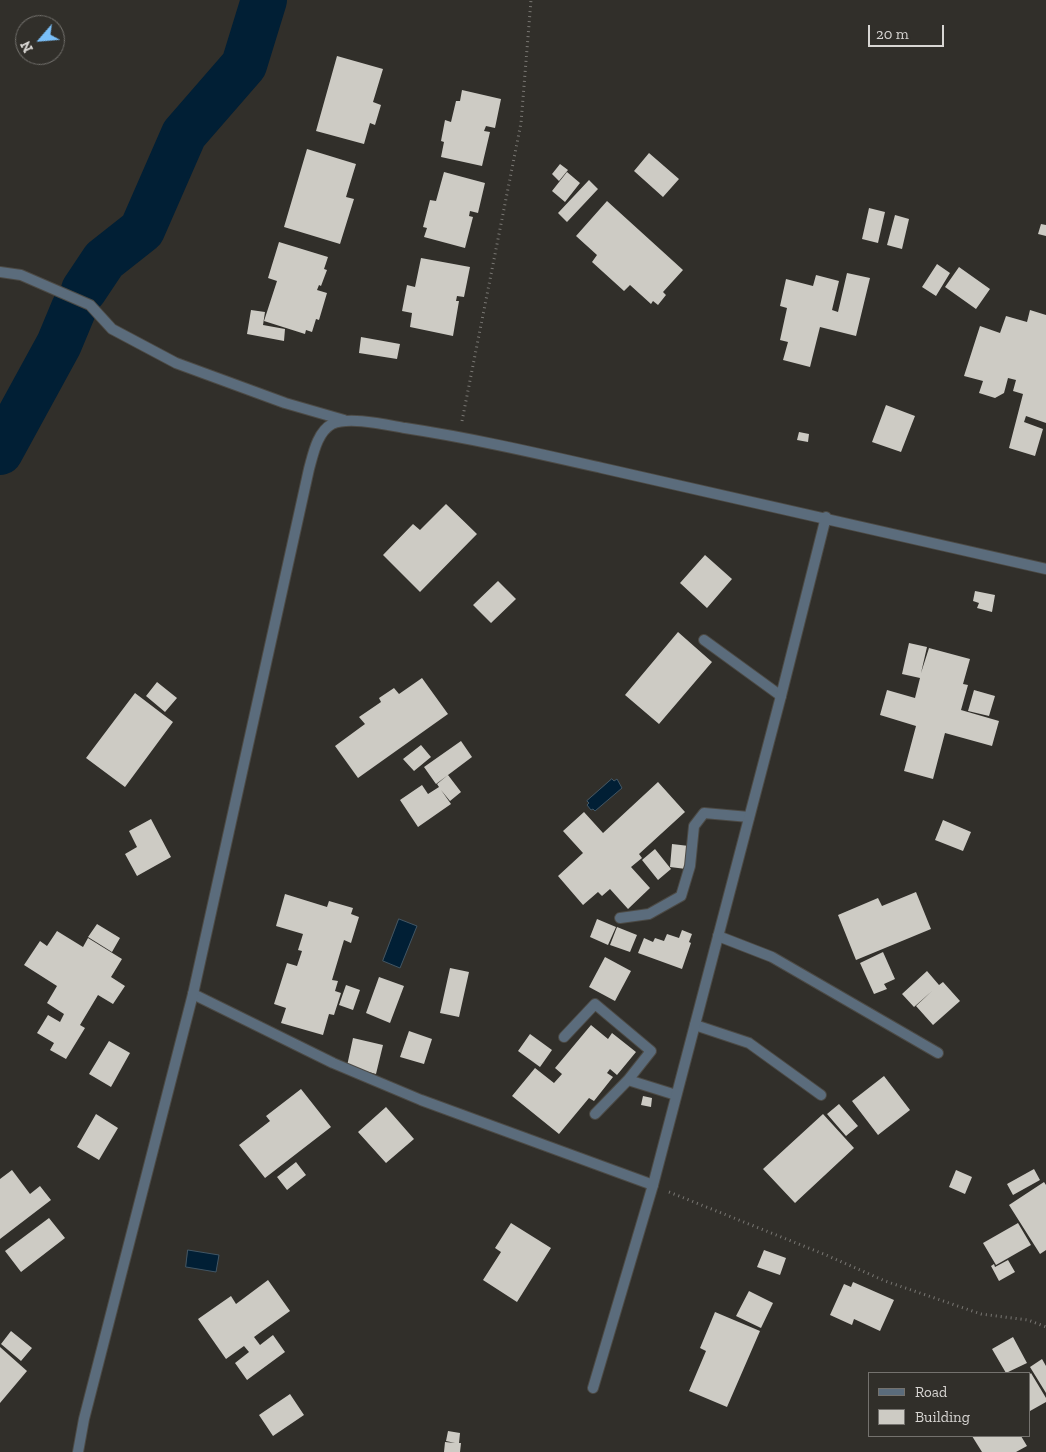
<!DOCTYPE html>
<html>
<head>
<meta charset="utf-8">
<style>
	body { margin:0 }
	#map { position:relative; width:1046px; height:1452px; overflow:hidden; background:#312f2a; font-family:"Zilla Slab",serif }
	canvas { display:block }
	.legend { position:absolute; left:868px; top:1372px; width:162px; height:65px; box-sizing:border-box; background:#312f2a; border:1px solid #74726e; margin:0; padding:6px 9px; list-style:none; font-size:15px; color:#d8d6d3 }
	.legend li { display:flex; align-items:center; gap:10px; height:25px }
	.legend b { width:25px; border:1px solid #74726e }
	.north { position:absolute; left:15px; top:15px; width:50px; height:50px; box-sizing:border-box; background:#312f2a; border:1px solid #74726e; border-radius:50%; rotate:243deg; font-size:14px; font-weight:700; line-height:20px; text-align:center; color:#d8d6d3 }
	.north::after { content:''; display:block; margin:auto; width:18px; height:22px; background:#7abff8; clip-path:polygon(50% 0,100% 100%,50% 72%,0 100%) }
	.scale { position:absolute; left:868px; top:25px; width:76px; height:22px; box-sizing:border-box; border:2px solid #d8d6d3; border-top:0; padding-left:6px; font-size:15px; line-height:18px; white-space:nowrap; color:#d8d6d3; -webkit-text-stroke:4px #312f2a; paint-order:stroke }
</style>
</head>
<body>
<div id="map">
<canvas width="1046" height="1452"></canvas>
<ul class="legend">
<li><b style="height:6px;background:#5b6c7c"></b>Road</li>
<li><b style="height:14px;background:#cdcbc4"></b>Building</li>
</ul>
<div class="north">N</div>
<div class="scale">20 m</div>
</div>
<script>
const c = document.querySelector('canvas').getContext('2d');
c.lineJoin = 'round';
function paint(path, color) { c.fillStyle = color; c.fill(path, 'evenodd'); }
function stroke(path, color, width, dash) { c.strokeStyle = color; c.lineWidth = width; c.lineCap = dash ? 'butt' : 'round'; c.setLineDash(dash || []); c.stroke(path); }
const water = new Path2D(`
	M612,779L614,781L617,779L622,788L595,811L593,809L591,810L587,805L589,803L587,801Z
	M399,919L417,926L400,968L383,961Z
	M188,1250L219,1255L216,1272L186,1267Z`);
const river = new Path2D(`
	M84,290L104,260L142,230L184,134L244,65L264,0
	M0,452L59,344L74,308`);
const building = new Path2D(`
	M337,56L383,69L373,102L381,105L375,125L370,123L364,144L316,131Z
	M462,90L501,99L495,128L486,126L484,131L490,132L482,166L441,157L444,142L441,141L445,120L451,122L456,101H460Z
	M307,149L356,164L346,197L354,199L340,244L284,227Z
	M649,153L679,179L663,197L634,171Z
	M560,164L568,170L559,181L552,174Z
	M444,172L485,183L478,213L470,211L469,216L473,217L465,248L424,237L427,228L423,227L430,200L436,201Z
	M567,172L580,183L565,202L552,191Z
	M589,180L598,189L567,222L558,213Z
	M607,201L683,270L663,292L666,295L658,305L653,301L651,304L630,285L624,291L592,262L597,255L576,236Z
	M869,208L885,212L878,243L862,239Z
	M895,215L909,219L902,249L887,245Z
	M1041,224L1046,225V236L1038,234Z
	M279,242L328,257L324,269L327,270L321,286L319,285L317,290L327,293L319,320L316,319L312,332L306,330L305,334L264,321L277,281L268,278Z
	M421,258L470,267L464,297L457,296L456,301H459L453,336L410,327L412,313L402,311L407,285L415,287Z
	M937,264L950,273L936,296L922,287Z
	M959,267L990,289L976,309L945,287Z
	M847,273L870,278L856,336L820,327L810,367L783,360L788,342L780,340L787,308L780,306L786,279L813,286L816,275L839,281L832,310L838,312Z
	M251,310L265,312L263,325L285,329L284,341L247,334Z
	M1030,310L1046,315V423L1026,416L1024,422L1043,429L1035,456L1009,448L1023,394L1013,391L1016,380L1008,378L1004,393L995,398L979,393L983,381L964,376L980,326L1000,333L1006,316L1027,322Z
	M361,337L400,344L397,359L359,353Z
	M886,405L915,416L901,452L872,442Z
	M799,432L809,434L808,442L797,440Z
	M446,504L477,534L420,592L383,555L413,524L420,530Z
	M705,555L732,579L707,608L680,583Z
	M498,581L516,599L491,623L473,605Z
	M975,591L995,595L992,612L977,608L979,603L973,601Z
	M678,632L712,662L659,724L625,695Z
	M909,643L927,647L921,673L929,648L970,659L963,684L968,685L961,710L999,721L992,746L945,733L933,779L904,771L916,726L880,715L887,690L915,698L920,678L902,674Z
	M422,678L448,714L358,778L335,746L365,724L359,717L381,702L379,698L394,688L399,694Z
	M157,682L177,698L165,712L146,696Z
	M974,690L995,696L989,716L968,711Z
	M135,693L173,722L125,787L86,758Z
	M461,741L472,757L436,784L424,767Z
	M421,745L431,757L414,771L403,759Z
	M448,775L461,792L450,801L441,790L451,804L418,827L400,800L422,785L428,794L439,787L437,784Z
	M658,782L685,812L639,854L642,858L631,867L650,888L628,909L610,889L602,896L598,892L583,905L558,876L583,853L563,831L584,812L603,833Z
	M151,819L171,857L137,876L125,854L137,847L129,831Z
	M943,820L971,832L963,851L935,840Z
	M672,844L689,846L686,869L670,867Z
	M655,849L671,869L658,880L642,860Z
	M916,892L931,929L856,960L838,915L878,898L882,906Z
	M285,894L327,907L329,901L353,908L351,914L359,917L351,943L344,940L332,980L338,981L335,991L341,993L334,1015L329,1014L323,1035L281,1023L286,1008L274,1004L287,963L297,966L302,951L298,950L303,934L276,926Z
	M597,919L616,927L608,945L590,937Z
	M97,924L120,938L112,952L88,937Z
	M617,927L637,935L630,952L610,945Z
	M682,930L692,934L689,942L691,943L682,969L638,953L644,938L653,942L655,938L664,941L667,934L679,938Z
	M57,931L83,947L88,938L122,959L111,977L125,986L113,1004L98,995L80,1025L85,1028L66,1059L50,1050L54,1043L37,1033L48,1015L60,1022L64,1014L47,1003L57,986L24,965L40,941L47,946Z
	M883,952L895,979L884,984L887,989L874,994L860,963Z
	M605,957L631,971L615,1001L589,987Z
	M450,968L469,972L459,1017L440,1013Z
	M927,971L939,985L943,982L960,1001L933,1025L916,1006L932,991L914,1007L902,994Z
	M379,977L404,986L390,1023L366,1013Z
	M346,985L360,990L353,1010L339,1005Z
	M591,1025L608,1039L612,1033L636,1052L617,1075L610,1069L607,1073L613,1077L594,1101L589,1098L559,1134L512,1096L535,1068L554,1083L562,1074L555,1068Z
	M409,1031L432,1039L424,1064L400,1057Z
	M530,1034L552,1050L540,1067L518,1051Z
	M353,1038L383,1045L376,1074L347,1066Z
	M109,1041L130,1053L111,1087L89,1074Z
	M884,1076L910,1110L878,1135L852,1101Z
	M301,1089L331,1127L265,1178L239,1145L270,1121L266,1116Z
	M643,1096L652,1098L651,1107L641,1105Z
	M839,1104L858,1126L846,1136L827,1114Z
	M386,1107L414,1139L386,1163L358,1132Z
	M96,1114L118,1128L99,1160L77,1147Z
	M823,1114L854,1148L795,1203L763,1169Z
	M296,1162L306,1175L287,1190L277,1177Z
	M1034,1169L1040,1180L1013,1195L1007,1184Z
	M12,1170L30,1194L40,1186L51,1200L0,1239V1179Z
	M956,1170L972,1177L965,1194L949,1187Z
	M1044,1182L1046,1185V1250L1040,1254L1009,1205Z
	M49,1218L65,1238L21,1272L5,1251Z
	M511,1223L551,1248L517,1302L483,1280L501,1252L495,1248Z
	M1018,1223L1031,1245L996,1265L983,1243Z
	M764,1250L786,1258L780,1275L757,1267Z
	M1008,1260L1015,1272L999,1281L991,1266L994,1264L995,1267Z
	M268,1280L290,1311L254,1337L260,1345L273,1335L285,1352L247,1380L235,1363L249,1352L244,1346L226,1359L198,1319L231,1296L236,1304Z
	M853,1282L894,1300L880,1331L854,1319L852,1325L830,1315L844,1284L851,1287Z
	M749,1291L773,1303L761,1328L736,1316Z
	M715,1312L760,1331L727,1407L689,1391L706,1351L700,1348Z
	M11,1331L32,1348L21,1361L1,1344Z
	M1013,1337L1027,1363L1006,1373L992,1349Z
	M0,1347L27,1371L0,1403Z
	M1042,1359L1046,1366V1393L1030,1367Z
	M1031,1373L1046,1398V1402L1030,1411V1374Z
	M290,1394L304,1415L273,1436L259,1415Z
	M448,1431L460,1433L459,1443H461L460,1452H444L445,1442L455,1443L446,1441Z
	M972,1436H1021L1027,1446L1016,1452H982Z`);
const path = new Path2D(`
	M462,421L521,123L531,0
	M669,1192L826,1255L885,1281L981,1314L1028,1320L1046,1327`);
const service = new Path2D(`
	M704,640L781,696
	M620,918L649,914L681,896L690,866L694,826L704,813L749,817
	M718,936L772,957L938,1053
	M193,994L333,1063L421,1100L653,1185
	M695,1025L749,1043L821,1095
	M564,1037L595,1004L651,1051L628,1080
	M595,1114L628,1080L676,1095`);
const minor = new Path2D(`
	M0,272L21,275L90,305L112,329L176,363L285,403L344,420
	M593,1388L653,1185L781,696L826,517
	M78,1452L84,1419L193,994L309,469C313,455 317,432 332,424C349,416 387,425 405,428C471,438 536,453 602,468C750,501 898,534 1046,569`);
paint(water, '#011f35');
stroke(water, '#425664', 1);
stroke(river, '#011f35', 46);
paint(building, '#cdcbc4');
stroke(service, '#4c4a45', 12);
stroke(minor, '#4c4a45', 12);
stroke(path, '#797773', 3, [1, 4]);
stroke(service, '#5b6c7c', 10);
stroke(minor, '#5b6c7c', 10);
</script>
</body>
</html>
